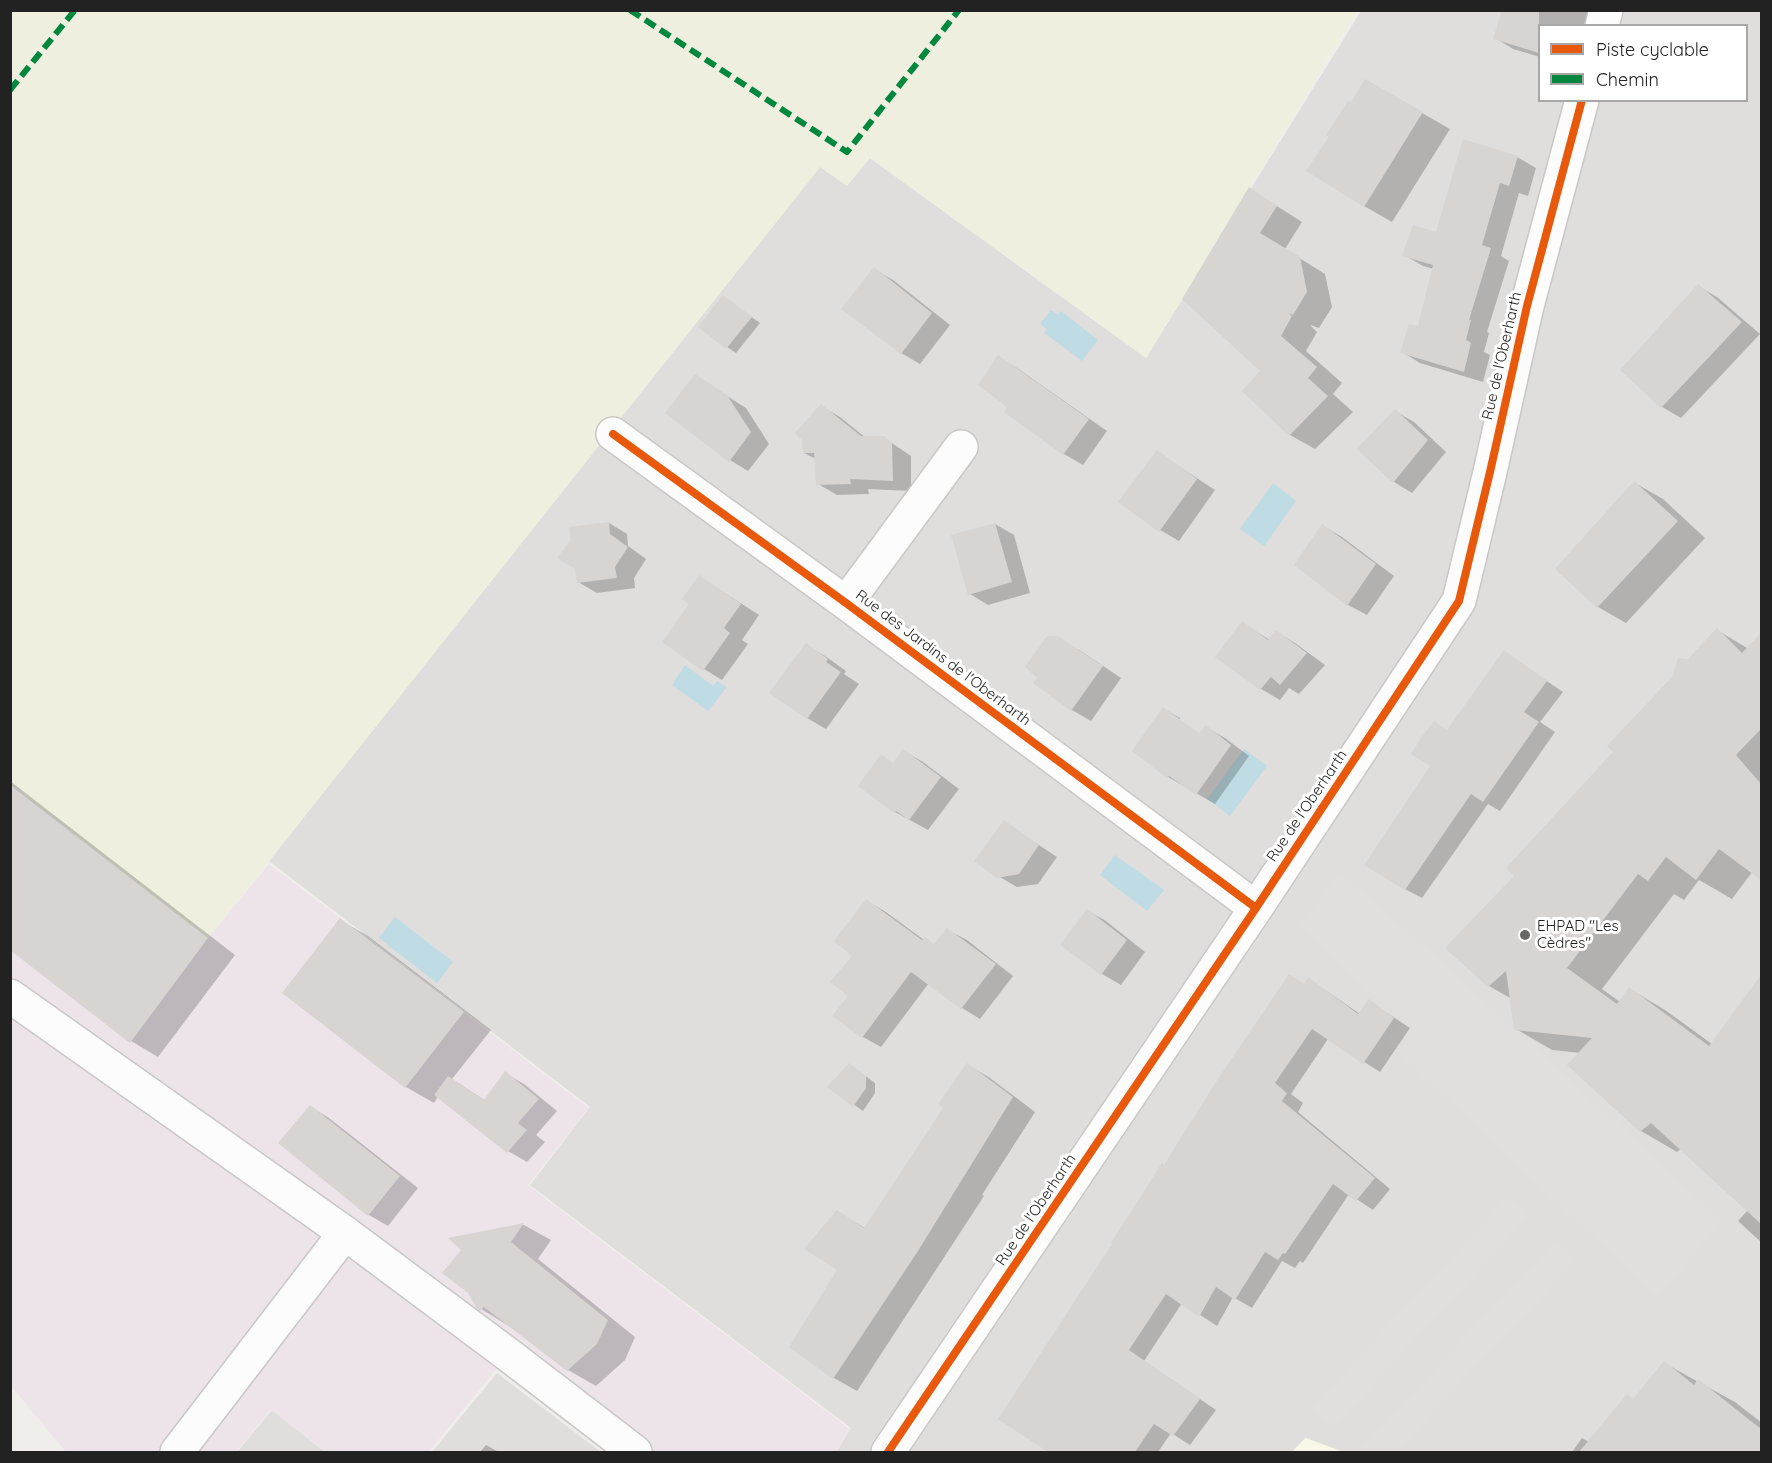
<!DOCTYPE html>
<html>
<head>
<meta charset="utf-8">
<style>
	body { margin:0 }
	#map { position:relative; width:1772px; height:1463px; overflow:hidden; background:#f0eeeb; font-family:Quicksand,sans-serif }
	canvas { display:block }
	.frame { position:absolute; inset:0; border:12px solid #222; pointer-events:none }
	.legend { position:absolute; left:1538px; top:24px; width:210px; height:78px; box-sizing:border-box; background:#fff; border:2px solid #a7a7a7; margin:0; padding:8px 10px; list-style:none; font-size:18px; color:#222 }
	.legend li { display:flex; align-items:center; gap:12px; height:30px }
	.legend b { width:30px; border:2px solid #a7a7a7 }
</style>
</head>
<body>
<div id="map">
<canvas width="1772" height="1463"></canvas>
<div class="frame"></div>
<ul class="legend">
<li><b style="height:8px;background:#e8590c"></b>Piste cyclable</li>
<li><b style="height:8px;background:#00873e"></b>Chemin</li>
</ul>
</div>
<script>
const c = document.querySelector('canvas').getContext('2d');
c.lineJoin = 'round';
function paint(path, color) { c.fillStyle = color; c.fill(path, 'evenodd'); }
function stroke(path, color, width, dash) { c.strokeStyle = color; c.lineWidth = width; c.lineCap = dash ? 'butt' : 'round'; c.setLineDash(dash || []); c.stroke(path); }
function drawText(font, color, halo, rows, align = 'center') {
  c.font = font + ' Quicksand,sans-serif'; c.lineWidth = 6; c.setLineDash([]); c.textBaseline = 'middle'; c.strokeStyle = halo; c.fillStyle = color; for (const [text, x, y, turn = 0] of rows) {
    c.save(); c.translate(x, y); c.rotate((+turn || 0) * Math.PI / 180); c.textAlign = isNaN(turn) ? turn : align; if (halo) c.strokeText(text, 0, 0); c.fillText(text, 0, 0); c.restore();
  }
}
const residential = new Path2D(`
	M1361,11H1761V1452H836L851,1428L530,1185L590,1107L269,861L820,167L870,158L1146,358ZM1540,26H1746V100H1540Z
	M497,1373L601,1452H432Z
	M272,1410L325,1452H237Z`);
const industrial = new Path2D(`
	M10,785L208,938L269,864L589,1108L528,1185L850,1429L835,1452H604L496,1369L429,1452H326L271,1410L236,1452H66L11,1386Z`);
const education = new Path2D(`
	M1306,1437V1438L1344,1452H1292Z`);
const farmland = new Path2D(`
	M10,11H1357L1146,358L870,158L847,186L820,167L208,938L11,785Z`);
const parking = new Path2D(`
	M1340,872L1439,959L1723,1221L1657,1297L1386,1041L1400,1020L1300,927Z
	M1509,1196L1531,1215L1334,1427L1310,1409Z
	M1556,1240L1577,1259L1396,1452H1357Z`);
const water = new Path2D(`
	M1051,310L1058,315L1061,311L1098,340L1082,361L1044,333L1047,329L1040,324Z
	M1273,483L1296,501L1264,546L1240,529Z
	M685,665L713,686L717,681L727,687L708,711L672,685Z
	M1244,749L1267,766L1230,816L1207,799Z
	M1115,855L1164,890L1147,911L1100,875Z
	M395,917L453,962L437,983L379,938Z`);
const shadow = new Path2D(`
	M1503,10H1591L1587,26H1540V57L1513,49L1495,38Z
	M1366,81L1450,129L1392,222L1364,206L1352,104Z
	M1517,157L1536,168L1528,196L1519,193L1501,256L1509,261L1487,332L1489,333L1484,352L1490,355L1483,382L1420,363L1402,352L1419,328L1434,269L1423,266L1404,255L1437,234Z
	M1250,189L1302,222L1285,249L1325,274L1332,307L1319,328L1310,325L1317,332L1306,351L1342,383L1333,394L1353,412L1315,449L1290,435L1262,371Z
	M874,269L893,280L950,325L920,364L901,353Z
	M1698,286L1717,297L1760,334L1681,418L1662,407Z
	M732,303L760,323L736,353L727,347Z
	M999,357L1017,368L1107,431L1083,465L1064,454L1006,412L1009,407Z
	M695,376L746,408L769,444L748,471L730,460Z
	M821,406L840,417L866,438L883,437L911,456V491L868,489L869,494L837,495L818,484L816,459L804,453V440Z
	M1395,411L1414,422L1446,452L1412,493L1394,482Z
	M1157,452L1215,490L1179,541L1160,530Z
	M1635,483L1663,499L1705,538L1626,623L1598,607L1557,569Z
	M609,523L627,534L628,546L646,559L634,578L635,588L597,593L578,582L576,568Z
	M995,524L1014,535L1030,593L988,605L970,594Z
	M1323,526L1342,537L1394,576L1367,615L1348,605L1296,565Z
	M700,577L759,615L742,640L748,644L722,680L704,669L691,603Z
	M1242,623L1270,640L1277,632L1295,643L1325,665L1299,694L1289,688L1280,700L1261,689L1217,657Z
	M1717,630L1762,657V785L1758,789L1762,793V876L1753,871L1732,899L1699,880L1684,900L1674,894L1602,989L1620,1002L1630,989L1665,1010L1712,1044L1762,977V1243L1738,1221L1748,1210L1681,1149L1677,1152L1641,1131L1570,1065L1581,1053L1552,1050L1516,1029L1510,998L1489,986L1516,876L1688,660Z
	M806,645L825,656L846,671L844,674L859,684L826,729L807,718Z
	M1078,649L1121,678L1091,721L1072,710L1035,683Z
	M1504,652L1563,692L1540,722L1555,732L1500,811L1488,804L1422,898L1405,889L1449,731Z
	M1164,709L1180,718V721L1205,739L1206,727L1225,738L1249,756L1215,804L1168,777L1134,751Z
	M904,751L923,762L959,789L928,830L895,812L894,764Z
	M10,781L235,955L158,1057L131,1041L10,948Z
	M1004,822L1057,857L1038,884L1017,887L998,876Z
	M867,901L886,912L924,940L935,945L948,930L967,940L1013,976L980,1019L962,1008L929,983L881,1047L863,1037L850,996L854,955Z
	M1088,911L1106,921L1145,952L1121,985L1102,974L1062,945Z
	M340,920L368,936L491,1030L452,1079L486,1101L505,1073L524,1084L557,1111L536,1135L545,1142L527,1162L508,1151L438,1097L434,1103L406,1087Z
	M1309,979L1360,1014L1369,1001L1410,1028L1380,1072L1328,1039L1291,1094L1303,1103L1298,1112L1390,1189L1373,1210L1349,1194L1303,1263L1300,1261L1295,1268L1282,1261L1252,1308L1233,1297L1217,1326L1182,1303L1144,1361L1216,1410L1190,1445L1171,1433L1158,1452H1051L1000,1418L1165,1166Z
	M968,1065L990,1078L1035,1112L982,1195L984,1196L857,1391L834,1378L839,1270L837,1212L865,1228L945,1108Z
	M859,1071L875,1083V1093L863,1111L829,1087Z
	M311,1107L329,1118L418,1188L388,1226L369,1215Z
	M524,1225L551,1240L538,1259L635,1337L625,1360L596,1386L568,1370L509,1326L481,1309L463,1250L451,1239Z
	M1664,1363L1735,1402L1762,1423V1452H1572L1582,1438L1589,1442L1634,1400Z
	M486,1445L499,1452H480Z`);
const building = new Path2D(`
	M1502,10H1539V53L1493,39Z
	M1365,79L1423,112L1364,207L1306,171L1329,137L1326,135L1348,101L1351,102Z
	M1463,139L1518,156L1509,186L1500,183L1482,245L1491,248L1469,320H1471L1466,340L1471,343L1464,372L1400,353L1409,324L1418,326L1433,265L1402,256L1413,225L1436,232Z
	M1249,187L1277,206L1260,233L1300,257L1307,292L1293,315L1289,313L1292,316L1281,336L1317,367L1308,378L1328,396L1289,436L1242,391L1260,371L1182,299Z
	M874,267L932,313L901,354L841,309Z
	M1698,284L1742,322L1661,408L1620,370Z
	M723,295L752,317L726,349L698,327Z
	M998,355L1089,419L1063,455L1004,412L1007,407L978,385Z
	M695,374L727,395L751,432L729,462L665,413Z
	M821,404L861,436H884L892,443L893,481L850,479L851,484L816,485L814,453H803L802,440L795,433Z
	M1395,409L1428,440L1393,483L1357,449Z
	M1157,450L1197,479L1159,532L1118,502Z
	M1634,481L1678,521L1597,608L1555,569Z
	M609,522L610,534L628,547L615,567L617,578L577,583L575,569L557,558L571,540L569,527Z
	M995,523L1012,582L968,595L951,535Z
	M1322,524L1376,564L1347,606L1294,565Z
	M699,575L741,604L724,628L730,633L703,671L662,642L689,604L682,599Z
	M1242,621L1268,640L1276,630L1307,653L1280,685L1271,677L1260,690L1215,657Z
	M1717,628L1742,653L1761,633V729L1736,755L1761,784V880L1719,849L1696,880L1666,857L1648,881L1638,874L1567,968L1617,1004L1629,987L1709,1046L1761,975V1224L1651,1123L1640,1132L1567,1065L1592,1038L1514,1030L1506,971L1488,987L1445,948L1514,876L1506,868L1613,752L1607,746L1672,677L1678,658L1688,659Z
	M1047,636H1058L1103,666L1071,711L1033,683L1037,678L1025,667Z
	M806,643L828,659L826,662L841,672L807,719L769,693Z
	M1504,650L1547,681L1524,712L1539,722L1483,802L1471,794L1405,890L1364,865L1430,766L1411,754L1421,738L1434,721L1447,730Z
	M1163,707L1199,733L1206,725L1231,745L1196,795L1169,776L1167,778L1132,751Z
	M903,749L941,777L909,820L896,811L894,813L858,786L881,754L893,763Z
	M10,785L208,938L130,1043L10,950Z
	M1004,820L1039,845L1019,874L997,878L974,861Z
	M866,899L922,940L925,937L934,944L947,928L996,964L961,1009L911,972L862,1038L832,1016L848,996L830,982L852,956L834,941Z
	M1087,909L1127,940L1101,975L1060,945Z
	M340,918L464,1012L405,1088L282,993Z
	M1289,974L1304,984L1308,977L1358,1014L1369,999L1394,1018L1363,1064L1312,1029L1275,1083L1287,1093L1282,1101L1375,1178L1356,1201L1333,1184L1285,1254L1283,1253L1278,1260L1265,1252L1235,1300L1216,1287L1199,1317L1166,1294L1129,1350L1200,1399L1173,1436L1154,1424L1135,1452H1048L998,1419L1112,1244L1111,1243L1162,1163L1164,1165L1214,1085Z
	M849,1063L866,1076V1088L853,1107L827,1087Z
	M967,1063L1013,1097L918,1251L833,1379L789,1347L837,1270L804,1249L837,1210L864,1228L943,1108L938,1104Z
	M505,1071L539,1099L518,1123L527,1130L507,1153L434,1095L448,1076L484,1100Z
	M310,1105L400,1176L368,1216L278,1143Z
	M524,1223L511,1242L608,1320L597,1344L567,1371L484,1307L480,1311L476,1307L468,1293L442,1273L461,1250L448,1238Z
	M1664,1361L1694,1385L1698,1379L1761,1429V1452H1579L1627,1394L1633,1399Z`);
const minor = new Path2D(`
	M1602,26L1606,10
	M613,434L846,603L1256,908
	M846,603L961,447
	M10,996L345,1233
	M177,1452L345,1233L510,1356L635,1452
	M888,1452L1256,908L1459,601L1490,472L1527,306L1582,100`);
const quiet = new Path2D(`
	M630,10L847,152L959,10
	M10,90L75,10`);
const cycleway = new Path2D(`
	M613,434L846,603L1256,908
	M888,1452L1256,908L1459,601L1490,472L1527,306L1582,100`);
const markers = [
	[1525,935,6,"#6a6968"]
];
const streetNames = [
	["Rue de l'Oberharth",1502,356,-77],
	["Rue des Jardins de l'Oberharth",943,658,37],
	["Rue de l'Oberharth",1307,806,-56],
	["Rue de l'Oberharth",1036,1210,-56]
];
const poiNames = [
	["EHPAD \"Les",1537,926],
	["Cèdres\"",1537,943]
];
paint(residential, '#dfdedc');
paint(industrial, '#ede4e9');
paint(education, '#f8f7e8');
paint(farmland, '#efefdf');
paint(parking, '#e0dfde');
paint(water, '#bfdbe3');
paint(shadow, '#0003');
paint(building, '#d7d4d2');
stroke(minor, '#c9c8c7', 36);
stroke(minor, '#fdfcfc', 33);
stroke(quiet, '#00873e', 6, [12, 6]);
stroke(cycleway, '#e8590c', 8);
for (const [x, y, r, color] of markers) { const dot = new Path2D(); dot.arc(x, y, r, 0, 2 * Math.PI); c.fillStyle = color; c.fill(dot); stroke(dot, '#fff', 2); }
drawText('15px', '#222', '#fff', streetNames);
drawText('15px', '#222', '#fff', poiNames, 'left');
</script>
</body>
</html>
